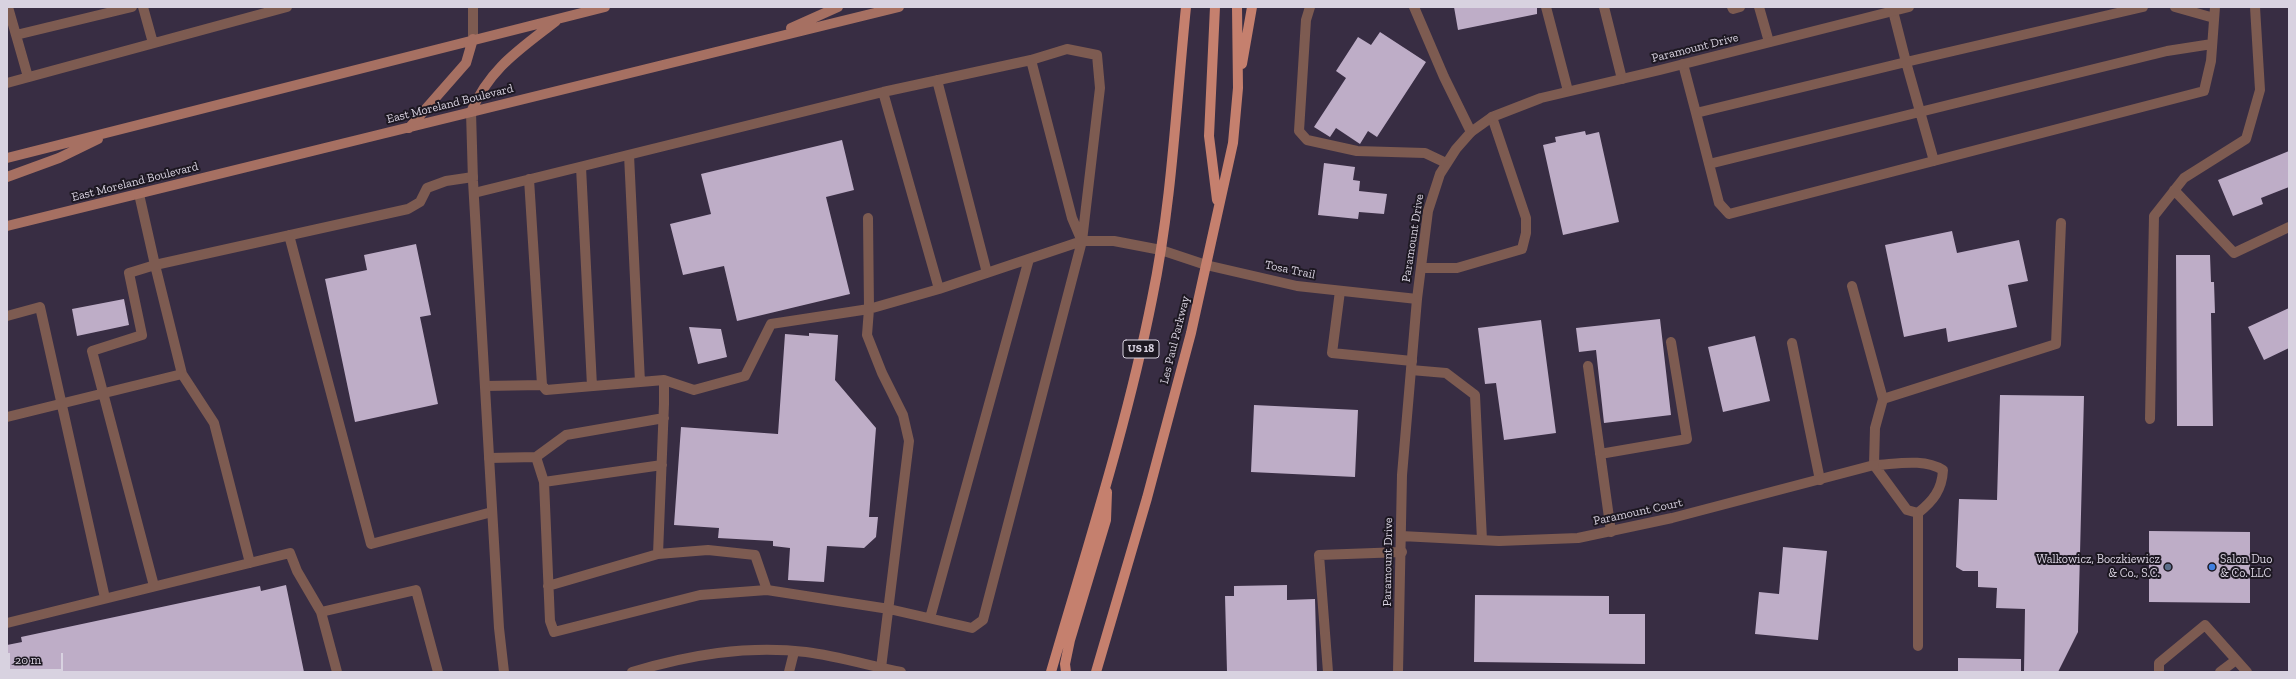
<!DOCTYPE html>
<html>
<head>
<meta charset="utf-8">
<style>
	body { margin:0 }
	#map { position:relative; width:2296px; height:679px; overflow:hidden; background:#382d43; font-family:"Zilla Slab",serif }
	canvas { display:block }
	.frame { position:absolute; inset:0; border:8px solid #d8d2e0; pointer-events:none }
	.scale { position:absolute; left:8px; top:653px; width:55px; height:18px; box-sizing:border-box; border:2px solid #d8d2e0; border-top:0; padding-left:5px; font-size:12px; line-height:14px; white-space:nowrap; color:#d8d2e0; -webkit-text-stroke:3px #1d1822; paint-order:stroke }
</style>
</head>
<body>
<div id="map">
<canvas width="2296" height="679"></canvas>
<div class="frame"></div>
<div class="scale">20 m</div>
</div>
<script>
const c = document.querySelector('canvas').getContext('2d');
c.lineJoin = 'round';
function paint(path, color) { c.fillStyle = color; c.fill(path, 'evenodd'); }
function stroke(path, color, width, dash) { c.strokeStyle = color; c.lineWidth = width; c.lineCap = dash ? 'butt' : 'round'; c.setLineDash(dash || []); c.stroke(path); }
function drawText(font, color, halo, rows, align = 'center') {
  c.font = font + ' "Zilla Slab",serif'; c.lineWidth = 4; c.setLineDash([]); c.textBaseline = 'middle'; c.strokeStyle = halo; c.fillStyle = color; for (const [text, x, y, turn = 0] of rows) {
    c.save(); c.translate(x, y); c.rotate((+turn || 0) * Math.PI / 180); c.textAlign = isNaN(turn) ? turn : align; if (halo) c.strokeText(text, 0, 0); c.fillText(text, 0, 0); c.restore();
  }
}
const building = new Path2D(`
	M1454,7H1537V14L1458,30Z
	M1380,32L1426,62L1377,137L1368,131L1360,144L1336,128L1330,137L1314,127L1346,78L1336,71L1358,37L1371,45Z
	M1585,131L1586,135L1599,132L1619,222L1563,235L1543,145L1556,142L1555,137Z
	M842,140L854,190L826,197L850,294L737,321L724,266L683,275L670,224L711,214L701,174Z
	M2289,151V187L2261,198L2263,204L2233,216L2218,180Z
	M1324,163L1355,167L1353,180L1360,181L1359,191L1387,194L1384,214L1359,212L1358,219L1318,215Z
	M1952,231L1957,253L2019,240L2028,281L2008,285L2017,327L1948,342L1946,328L1904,337L1885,245Z
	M416,244L431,315L420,317L438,404L355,422L325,279L367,270L364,255Z
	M2176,255H2210L2211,282H2214L2215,313H2211L2213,426H2177Z
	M124,299L129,325L77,336L72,309Z
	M2289,308V348L2264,360L2248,327Z
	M1660,319L1671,415L1604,423L1596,350L1579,352L1576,328Z
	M1541,320L1556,433L1504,440L1496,383L1485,384L1478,328Z
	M689,327L721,329L727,357L698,364Z
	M809,333L838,335L835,380L876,428L869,517H878L876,537L864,548L827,546L824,582L788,580L790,548L773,546V541L718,538L719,528L674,525L681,427L778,434L785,334L809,336Z
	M1755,336L1770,401L1723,412L1708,347Z
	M2000,395L2084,396L2078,632L2058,672H2024L2025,609L1996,608L1997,588L1978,587V571H1963L1956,567L1959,499L1997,500Z
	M1254,405L1358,410L1355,477L1251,472Z
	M2149,531L2250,532V603L2149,602Z
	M1783,547L1827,551L1818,640L1755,634L1759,592L1779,594Z
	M286,585L304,672H7V645L22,642L21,637L260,586L261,591Z
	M1287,585V600L1315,599L1317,672H1227L1225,596H1234V586Z
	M1475,595L1609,596V614H1645V664L1474,662Z
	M1958,658L2021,659V672H1958Z`);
const lane = new Path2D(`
	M8,7L28,77
	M143,7L153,43
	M1310,7L1306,20L1299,131L1307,140L1357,151L1425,153L1446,163
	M1414,7L1444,77L1471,132
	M1546,7L1568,91
	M1604,7L1622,79
	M1732,7L1733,9L1740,7
	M1759,7L1769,42
	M2175,7L2214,18
	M1893,11L1906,62L1696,113L1719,203L1729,214L2204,91L2211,61L2215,7
	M16,35L132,7
	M1031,60L1072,218L1081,239
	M1683,64L1696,113
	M937,80L987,273
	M7,83L287,7
	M883,92L939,289
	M629,155L640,382
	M1934,161L1906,62L2143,7
	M1709,164L2167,51L2212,44
	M581,167L592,386
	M529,179L542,385L546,390L664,380L694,390L745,376L771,324L869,309L868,218
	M2174,190L2234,253L2289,227
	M474,193L883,92L1031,60L1067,49L1097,55L1100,88L1082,241L983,620L972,628L889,609L767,590L700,595L554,632L550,621L544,482L536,457L489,458
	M139,194L155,265L408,209L420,202L427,188L446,181L473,177
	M289,235L371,544L492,512
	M1422,268H1457L1522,249L1526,233V218L1492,117
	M1852,286L1883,399L1875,428L1874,465L1907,510L1918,513C1933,501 1942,490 1943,470C1923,458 1897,464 1874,465
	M1340,291L1332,353L1412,361
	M7,316L40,307L105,598
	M1792,343L1820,480
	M1588,366L1611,532
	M1411,370L1446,373L1475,395L1482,540
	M182,374L214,423L250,563
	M664,380V404L658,554L708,550L755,555L767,590
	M485,386L542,385
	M1883,399L2056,344L2061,223
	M7,417L182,374L155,265L129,273L142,335L92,351L154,586
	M2150,419L2154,216L2184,178L2246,139L2260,90L2255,7
	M1600,454L1687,439L1671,342
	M536,457L566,435L664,418
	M544,482L662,465
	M1918,513V646
	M548,586L658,554
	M930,618L1029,259
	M7,623L290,553L297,571L321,612
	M881,668L909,441L903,415L882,373L867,335L869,309L939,289L1082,241H1114L1161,250
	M337,672L321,612L416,590L438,672
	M789,672L794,652
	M1328,672L1319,555L1402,552
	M2159,672V663L2205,625L2247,672
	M2220,672L2236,660`);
const street = new Path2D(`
	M473,39V7
	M471,112L473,181L499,628L504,672
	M1161,250L1206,265L1297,286L1417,299
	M1401,536L1499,541L1578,538L1672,518L1874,465
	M632,672C689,655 746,645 806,652C838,656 870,666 901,672
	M1398,672L1402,475L1417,299L1428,211L1440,174L1456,149L1471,132L1492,117L1541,98L1660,70L1909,7`);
const secondary = new Path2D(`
	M791,28L838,7
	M471,112C490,68 519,50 556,21
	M409,128L466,63L473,39
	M7,158L605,7
	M7,177L59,158L98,139
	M7,226L899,7`);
const primary = new Path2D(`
	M1215,7L1209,136L1217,200
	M1242,64L1252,7
	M1051,672C1087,548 1127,425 1152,299C1172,203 1176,105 1186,7
	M1066,672L1065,664L1070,640L1106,520L1107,492
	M1096,672L1147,498L1191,333L1233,143L1238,88L1237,7`);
const markers = [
	[2168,567,4,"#5c6f8a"],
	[2212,567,4,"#3f7fe0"]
];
const shields = [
	[1141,349,36]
];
const shieldNames = [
	["US 18",1141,349]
];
const streetNames = [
	["Paramount Drive",1695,48,-14],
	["East Moreland Boulevard",450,104,-14],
	["East Moreland Boulevard",135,182,-14],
	["Paramount Drive",1413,238,-81],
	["Tosa Trail",1290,270,12],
	["Les Paul Parkway",1175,340,-76],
	["Paramount Court",1638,512,-12],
	["Paramount Drive",1388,562,-89]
];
const poiNames = [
	["Walkowicz, Boczkiewicz",2160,560],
	["& Co., S.C.",2160,574],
	["Salon Duo",2220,560,"left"],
	["& Co. LLC",2220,574,"left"]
];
paint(building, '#beadc7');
stroke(lane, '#7d5b51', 10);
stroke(street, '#7d5b51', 10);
stroke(secondary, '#a67062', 10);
stroke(primary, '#c5806e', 10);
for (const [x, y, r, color] of markers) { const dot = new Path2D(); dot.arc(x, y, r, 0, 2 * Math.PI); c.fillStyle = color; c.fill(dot); stroke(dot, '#1d1822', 1.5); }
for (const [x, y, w] of shields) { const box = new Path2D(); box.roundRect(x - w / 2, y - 9, w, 18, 3); c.fillStyle = '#1d1822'; c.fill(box); stroke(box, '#d8d2e0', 1); }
drawText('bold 11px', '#d8d2e0', null, shieldNames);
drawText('12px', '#d8d2e0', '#1d1822', streetNames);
drawText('12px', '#d8d2e0', '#1d1822', poiNames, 'right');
</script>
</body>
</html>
